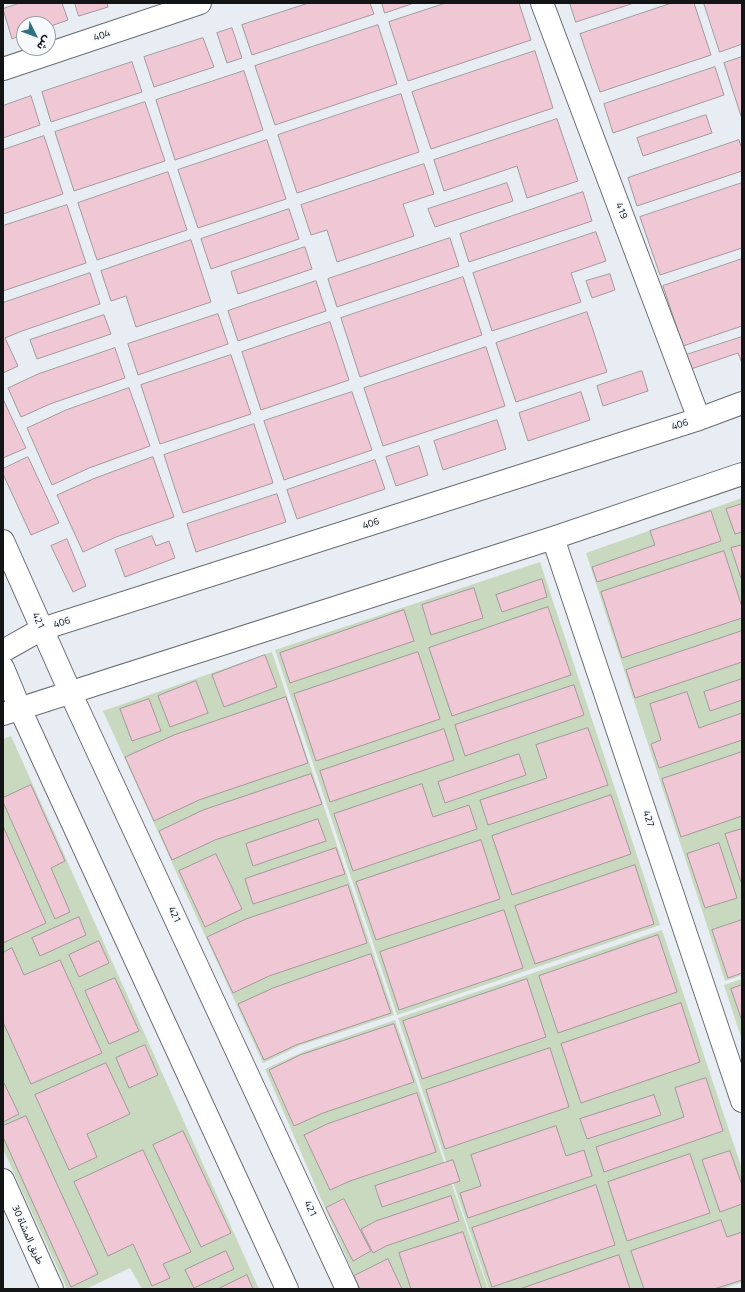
<!DOCTYPE html>
<html>
<head>
<meta charset="utf-8">
<style>
	body { margin:0 }
	#map { position:relative; width:745px; height:1292px; overflow:hidden; background:#e8ecf3; font-family:"Titillium Web","Noto Sans Arabic",sans-serif }
	canvas { display:block }
	.frame { position:absolute; inset:0; border:4px solid #131416; pointer-events:none }
	.north { position:absolute; left:16px; top:16px; width:40px; height:40px; box-sizing:border-box; background:#f6faff; border:1px solid #9b9ea2; border-radius:50%; rotate:132deg; font-size:11px; font-weight:700; line-height:16px; text-align:center; color:#131416 }
	.north::after { content:''; display:block; margin:auto; width:14px; height:18px; background:#2f7083; clip-path:polygon(50% 0,100% 100%,50% 72%,0 100%) }
</style>
</head>
<body>
<div id="map">
<canvas width="745" height="1292"></canvas>
<div class="frame"></div>
<div class="north">ش</div>
</div>
<script>
const c = document.querySelector('canvas').getContext('2d');
c.lineJoin = 'round';
function paint(path, color) { c.fillStyle = color; c.fill(path, 'evenodd'); }
function stroke(path, color, width, dash) { c.strokeStyle = color; c.lineWidth = width; c.lineCap = dash ? 'butt' : 'round'; c.setLineDash(dash || []); c.stroke(path); }
function drawText(font, color, halo, rows, align = 'center') {
  c.font = font + ' "Titillium Web","Noto Sans Arabic",sans-serif'; c.lineWidth = 3.5; c.setLineDash([]); c.textBaseline = 'middle'; c.strokeStyle = halo; c.fillStyle = color; for (const [text, x, y, turn = 0] of rows) {
    c.save(); c.translate(x, y); c.rotate((+turn || 0) * Math.PI / 180); c.textAlign = isNaN(turn) ? turn : align; if (halo) c.strokeText(text, 0, 0); c.fillText(text, 0, 0); c.restore();
  }
}
const green = new Path2D(`
	M742,498V975L725,981L586,553Z
	M540,562L660,925L397,1015L275,650Z
	M272,652L394,1015L301,1045L263,1063L103,711Z
	M11,736L259,1289H142L130,1268L86,1289H67L3,1149V739Z
	M662,930L742,1169V1282L722,1289H489L398,1018Z
	M742,979V1040L724,985Z
	M395,1020L488,1289H360L265,1069L305,1051Z`);
const building = new Path2D(`
	M20,3H62L68,20L48,27V24H24V34L12,39L3,9Z
	M75,3H107L108,7L79,16Z
	M309,3H370L374,14L252,55L242,25Z
	M382,3H414L385,13Z
	M446,3H519L531,40L408,81L389,22Z
	M570,3H634L576,22Z
	M672,3H694L711,55L600,92L580,34Z
	M704,3H742V44L720,52Z
	M378,25L397,84L275,125L255,66Z
	M232,28L242,58L227,63L217,33Z
	M203,38L214,67L154,87L144,57Z
	M535,51L553,108L431,149L412,92Z
	M742,57V119L724,63Z
	M132,62L142,92L51,122L42,92Z
	M715,67L724,95L613,133L604,104Z
	M244,71L263,130L175,160L156,100Z
	M401,94L419,152L297,193L278,135Z
	M31,96L40,125L3,138V106Z
	M145,102L165,161L74,191L55,132Z
	M706,115L712,133L643,156L637,138Z
	M557,119L578,181L527,198L517,166L444,191L434,160Z
	M44,136L63,194L3,214V150Z
	M267,140L286,199L198,228L178,170Z
	M739,140L742,149V171L637,206L628,178Z
	M424,164L434,194L403,204L414,236L337,262L327,230L311,235L301,205Z
	M168,172L187,230L97,260L78,203Z
	M507,183L513,201L435,227L428,209Z
	M742,183V248L660,275L640,217Z
	M583,192L592,221L469,262L460,234Z
	M67,205L86,263L3,291V226Z
	M289,209L299,239L211,269L201,239Z
	M596,232L606,261L571,273L581,302L492,331L473,273Z
	M450,238L459,266L337,307L328,279Z
	M191,240L211,302L136,327L126,296L111,301L101,271Z
	M305,247L312,269L238,294L231,272Z
	M742,259V326L683,346L663,286Z
	M90,273L100,304L22,331L5,338L18,366L3,373V303Z
	M610,274L615,290L592,298L586,281Z
	M463,277L482,335L360,377L341,318Z
	M316,281L326,311L238,341L228,311Z
	M587,312L607,372L516,402L496,343Z
	M218,314L228,344L138,375L128,344Z
	M104,315L111,334L37,359L30,340Z
	M330,322L349,380L261,410L242,352Z
	M742,337V363L738,353L691,369L686,355Z
	M486,347L505,406L383,446L364,388Z
	M115,348L125,378L50,404L21,417L8,388L38,374Z
	M231,355L251,414L160,444L141,385Z
	M642,371L648,391L603,406L597,386Z
	M129,388L150,446L89,468L52,485L27,428L66,410Z
	M352,392L372,450L284,480L264,421Z
	M581,392L590,420L528,441L519,413Z
	M3,399L26,448L3,458Z
	M497,420L506,449L443,470L434,441Z
	M254,424L273,483L183,513L164,455Z
	M419,446L428,475L396,486L386,457Z
	M28,457L59,523L31,535L3,474V469Z
	M153,457L174,517L116,537L83,552L57,495L93,479Z
	M375,460L385,489L297,519L287,490Z
	M277,494L286,522L196,552L187,524Z
	M742,504V532L735,534L726,509Z
	M711,511L721,541L597,582L592,567L655,545L650,531Z
	M152,536L156,546L169,541L175,558L125,577L115,550Z
	M67,539L86,586L73,592L51,546Z
	M742,545V581L731,548Z
	M724,551L742,607V618L622,658L601,592Z
	M542,579L547,597L502,612L496,595Z
	M474,588L483,618L431,635L422,605Z
	M548,607L571,675L452,716L429,648Z
	M404,610L414,641L290,683L280,653Z
	M742,631V662L635,698L626,670Z
	M418,652L440,719L316,761L294,694Z
	M265,655L277,687L224,707L212,675Z
	M742,679V700L710,711L704,692Z
	M196,681L208,713L170,727L158,696Z
	M574,685L584,715L465,756L455,725Z
	M687,692L699,728L742,713V740L659,768L651,744L661,740L650,704Z
	M286,697L308,763L199,800L154,821L125,757L174,735Z
	M149,699L161,731L132,741L120,709Z
	M588,728L608,785L488,825L480,800L547,778L536,745Z
	M444,729L454,760L330,802L320,771Z
	M742,752V816L681,837L662,779Z
	M519,754L526,775L445,803L438,782Z
	M311,774L322,804L215,840L172,860L159,831L203,810Z
	M422,784L433,817L469,805L477,829L353,871L334,814Z
	M31,785L65,861L51,868L70,912L55,919L3,802V798Z
	M611,795L631,854L512,895L492,836Z
	M318,819L326,841L253,866L246,844Z
	M3,826L46,923L3,943Z
	M742,829V885L725,834Z
	M481,840L500,899L376,940L356,882Z
	M719,843L737,898L705,908L687,854Z
	M336,848L345,874L253,904L245,879Z
	M216,854L242,909L205,927L179,871Z
	M635,865L654,924L535,964L515,906Z
	M348,885L367,943L269,976L233,993L207,937L246,919Z
	M504,910L523,968L399,1010L380,952Z
	M79,917L86,935L40,956L32,938Z
	M742,920V973L728,978L712,930Z
	M658,935L677,992L558,1033L539,976Z
	M99,941L109,963L79,977L69,955Z
	M12,948L24,975L60,960L102,1053L31,1084L3,1022V953Z
	M371,954L391,1013L296,1045L264,1060L238,1004L273,988Z
	M115,978L139,1031L109,1044L85,991Z
	M527,979L546,1037L422,1079L403,1021Z
	M742,985V1021L731,989Z
	M681,1003L700,1062L581,1103L561,1044Z
	M394,1024L414,1082L323,1113L294,1126L269,1070L300,1055Z
	M145,1045L158,1075L129,1088L116,1058Z
	M550,1048L569,1107L445,1149L426,1090Z
	M106,1063L130,1114L87,1134L97,1157L69,1170L35,1095Z
	M706,1078L723,1131L604,1172L596,1147L684,1117L675,1088Z
	M3,1081L19,1114L3,1122Z
	M417,1093L436,1152L350,1181L330,1190L304,1135L327,1124Z
	M654,1095L661,1115L587,1139L580,1119Z
	M26,1116L98,1274L71,1287L3,1137V1126Z
	M556,1126L566,1156L584,1150L592,1176L468,1218L460,1193L481,1186L471,1155Z
	M183,1131L231,1233L201,1247L153,1145Z
	M143,1150L191,1252L163,1264L170,1278L152,1286L133,1244L108,1256L74,1182Z
	M730,1151L742,1185V1204L720,1212L702,1160Z
	M690,1154L710,1213L627,1241L608,1182Z
	M453,1160L460,1181L382,1207L375,1186Z
	M596,1185L615,1245L492,1287L472,1228Z
	M451,1196L459,1221L386,1246L373,1253L361,1229L376,1221Z
	M344,1199L371,1251L353,1261L326,1208Z
	M721,1220L727,1237L742,1232V1280L714,1289H644L631,1251Z
	M463,1232L482,1289H411L399,1253Z
	M226,1251L234,1269L194,1288L185,1270Z
	M619,1255L630,1289H520Z
	M388,1259L402,1289H360L354,1276Z
	M247,1275L253,1289H218Z`);
const minor = new Path2D(`
	M542,3L699,419
	M3,69L200,3
	M553,538L742,1101
	M3,541L71,694L347,1289
	M3,651L42,629L699,419L742,403
	M3,668L20,709L287,1289
	M3,714L553,538L742,474
	M3,1180L52,1289`);
const streetNames = [
	["404",102,36,-19],
	["419",621,211,69],
	["406",680,425,-18],
	["406",371,524,-18],
	["421",38,621,66],
	["406",62,623,-18],
	["427",648,819,71],
	["421",174,915,65],
	["421",310,1209,65],
	["طريق المشاة 30",27,1235,66]
];
paint(green, '#c9d9bf');
paint(building, '#f0c7d4');
stroke(building, '#a29a9c', 1);
stroke(minor, '#6a6e74', 24);
stroke(minor, '#fff', 22);
drawText('10px', '#131416', '#f6faff', streetNames);
</script>
</body>
</html>
